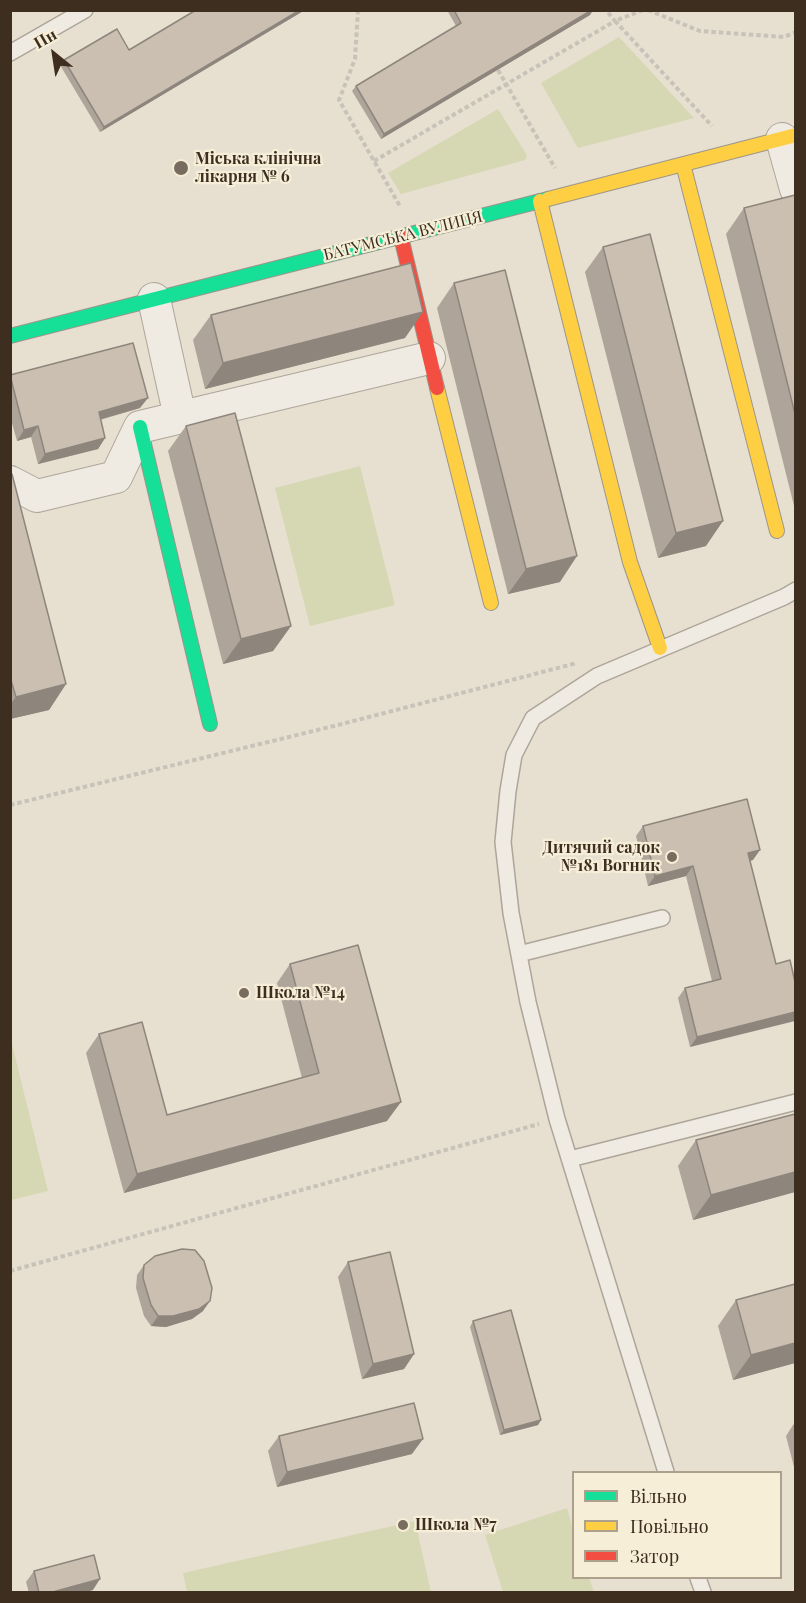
<!DOCTYPE html>
<html>
<head>
<meta charset="utf-8">
<style>
	body { margin:0 }
	#map { position:relative; width:806px; height:1603px; overflow:hidden; background:#e7e0d1; font-family:"Playfair Display",serif }
	canvas { display:block }
	.frame { position:absolute; inset:0; border:12px solid #3d2e20; pointer-events:none }
	.legend { position:absolute; left:572px; top:1471px; width:210px; height:108px; box-sizing:border-box; background:#f7eed8; border:2px solid #ada18e; margin:0; padding:8px 10px; list-style:none; font-size:18px; color:#3d2e20 }
	.legend li { display:flex; align-items:center; gap:12px; height:30px }
	.legend b { width:30px; border:2px solid #ada18e }
	.north { position:absolute; left:24px; top:24px; width:60px; height:60px; -webkit-text-stroke:4px #f7eed8; paint-order:stroke; rotate:330deg; font-size:16px; font-weight:700; line-height:24px; text-align:center; color:#3d2e20 }
	.north::after { content:''; display:block; margin:auto; width:21px; height:27px; background:#3d2e20; clip-path:polygon(50% 0,100% 100%,50% 72%,0 100%) }
</style>
</head>
<body>
<div id="map">
<canvas width="806" height="1603"></canvas>
<div class="frame"></div>
<ul class="legend">
<li><b style="height:8px;background:#16e098"></b>Вільно</li>
<li><b style="height:8px;background:#ffcf43"></b>Повільно</li>
<li><b style="height:8px;background:#f24e42"></b>Затор</li>
</ul>
<div class="north">Пн</div>
</div>
<script>
const c = document.querySelector('canvas').getContext('2d');
c.lineJoin = 'round';
function paint(path, color) { c.fillStyle = color; c.fill(path, 'evenodd'); }
function stroke(path, color, width, dash) { c.strokeStyle = color; c.lineWidth = width; c.lineCap = dash ? 'butt' : 'round'; c.setLineDash(dash || []); c.stroke(path); }
function drawText(font, color, halo, rows, align = 'center') {
  c.font = font + ' "Playfair Display",serif'; c.lineWidth = 4.5; c.setLineDash([]); c.textBaseline = 'middle'; c.strokeStyle = halo; c.fillStyle = color; for (const [text, x, y, turn = 0] of rows) {
    c.save(); c.translate(x, y); c.rotate((+turn || 0) * Math.PI / 180); c.textAlign = isNaN(turn) ? turn : align; if (halo) c.strokeText(text, 0, 0); c.fillText(text, 0, 0); c.restore();
  }
}
const green = new Path2D(`
	M619,37L694,118L578,148L541,83Z
	M498,109L525,152L527,156L525,160L401,194L388,173Z
	M360,466L395,605L310,626L275,488Z
	M11,1040L48,1191L11,1200H10Z
	M567,1508L573,1530L574,1578H589L594,1592H503L485,1535Z
	M415,1521L431,1592H187L183,1573Z`);
const path = new Path2D(`
	M358,10L355,59L339,100L401,208
	M643,10L615,21L712,126
	M648,10L700,31L784,37L796,32
	M498,70L555,168
	M374,161L615,21L606,10
	M10,805L342,724L577,663
	M10,1271L539,1124`);
const lane = new Path2D(`
	M10,53L85,10
	M519,954L662,918
	M570,1159L796,1102
	M666,1472L557,1119L528,1002L511,913L503,842L508,791L514,755L533,718L597,676L784,597L796,590
	M698,1578L703,1592`);
const street = new Path2D(`
	M782,139L796,189
	M154,299L180,417
	M10,482L37,496L116,477L140,427L429,358`);
const fast = new Path2D(`
	M10,336L548,199
	M140,427L210,724`);
const slow = new Path2D(`
	M683,164L777,531
	M548,199L796,135
	M540,201L630,562L660,648
	M437,388L491,603`);
const jam = new Path2D(`
	M401,237L437,388`);
const wall = new Path2D(`
	M196,10H305L100,132L60,65L64,60L129,50Z
	M447,10H593L590,15L381,139L352,91L356,86L456,26Z
	M795,195V510L726,234L744,208Z
	M603,247L706,546L658,558L585,272Z
	M454,283L560,582L508,594L437,308Z
	M211,315L405,338L205,389L193,340Z
	M10,375L140,408L100,420L105,438L98,449L38,464L31,437L17,441L10,416Z
	M186,426L291,626L273,651L223,664L168,451Z
	M10,474L66,684L49,710L10,719Z
	M643,826L753,860L750,861L776,964L690,1047L678,998L685,988L712,981L686,876L648,886L636,836Z
	M290,964L387,1121L124,1193L86,1053L99,1034L167,1115L302,1078L277,983Z
	M795,1114V1192L693,1220L678,1166L696,1140Z
	M348,1262L414,1354L404,1369L362,1379L338,1277Z
	M144,1265L203,1311L192,1319L166,1327L151,1326L144,1316L136,1288L137,1275Z
	M795,1284V1363L733,1380L718,1326L736,1300Z
	M473,1321L541,1420L538,1425L500,1435L470,1327Z
	M795,1422V1471L786,1436Z
	M279,1436L412,1454L277,1487L268,1451Z
	M34,1571L93,1590L82,1593H29L26,1582Z`);
const shadedWall = new Path2D(`
	M300,10H305L100,132L104,127Z
	M593,10L590,15L381,139L384,134Z
	M423,312L405,338L205,389L223,363Z
	M148,398L140,408L91,422L99,412Z
	M38,426L31,437L17,441L24,430Z
	M105,438L98,449L38,464L45,454Z
	M723,521L706,546L658,558L676,533Z
	M577,556L560,582L508,594L526,569Z
	M291,626L273,651L223,664L241,639Z
	M66,684L49,710L10,719V705L16,697Z
	M760,850L753,860L741,863L748,853Z
	M693,866L686,876L648,886L655,876Z
	M795,1012V1021L690,1047L697,1037Z
	M401,1102L387,1121L124,1193L137,1174Z
	M795,1172V1192L693,1220L711,1195Z
	M210,1301L203,1311L192,1319L166,1327L151,1326L158,1316Z
	M795,1343V1363L733,1380L751,1355Z
	M414,1354L404,1369L362,1379L373,1364Z
	M541,1420L538,1425L500,1435L504,1430Z
	M423,1439L412,1454L277,1487L287,1472Z
	M100,1579L93,1590L82,1593H49Z`);
const building = new Path2D(`
	M196,10H300L104,127L64,60L117,29L129,50Z
	M454,10H592L384,134L356,86L461,23Z
	M795,195V414L744,208Z
	M650,234L723,521L676,533L603,247Z
	M411,263L423,312L223,363L211,315Z
	M505,270L577,556L526,569L454,283Z
	M133,343L148,398L99,412L105,438L45,454L38,426L24,430L10,375Z
	M235,413L291,626L241,639L186,426Z
	M10,474H12L66,684L16,697L10,677Z
	M747,799L760,850L748,853L776,964L790,960L795,982V1012L697,1037L685,988L721,979L693,866L655,876L643,826Z
	M358,945L401,1102L137,1174L99,1034L142,1022L167,1115L319,1073L290,964Z
	M795,1114V1172L711,1195L696,1140Z
	M182,1249L195,1250L204,1261L212,1288L210,1301L199,1309L173,1316H158L151,1305L143,1278L144,1265L155,1256Z
	M390,1252L414,1354L373,1364L348,1262Z
	M795,1284V1343L751,1355L736,1300Z
	M511,1310L541,1420L504,1430L473,1321Z
	M414,1403L423,1439L287,1472L279,1436Z
	M94,1555L100,1579L49,1593H39L34,1571Z`);
const markers = [
	[181,168,8,"#786c5e"],
	[672,857,6,"#786c5e"],
	[244,993,6,"#786c5e"],
	[403,1525,6,"#786c5e"]
];
const poiNames = [
	["Міська клінічна",195,159],
	["лікарня № 6",195,177],
	["Дитячий садок",660,848,"right"],
	["№181 Вогник",660,866,"right"],
	["Школа №14",256,993],
	["Школа №7",415,1525]
];
const streetNames = [
	["БАТУМСЬКА ВУЛИЦЯ",403,236,-14]
];
paint(green, '#d6d7b3');
stroke(lane, '#ada599', 18);
stroke(street, '#ada599', 34);
stroke(fast, '#9c958a', 16);
stroke(slow, '#9c958a', 16);
stroke(jam, '#9c958a', 16);
stroke(path, '#c8c2b9', 4, [4.5, 3]);
stroke(lane, '#efebe3', 15);
stroke(street, '#efebe3', 32);
stroke(fast, '#16e098', 14);
stroke(slow, '#ffcf43', 14);
stroke(jam, '#f24e42', 14);
paint(wall, '#afa499');
paint(shadedWall, '#8e867d');
paint(building, '#cbbfb2');
stroke(building, '#8e867d', 1.5);
for (const [x, y, r, color] of markers) { const dot = new Path2D(); dot.arc(x, y, r, 0, 2 * Math.PI); c.fillStyle = color; c.fill(dot); stroke(dot, '#f7eed8', 2); }
drawText('bold 16px', '#3d2e20', '#f7eed8', poiNames, 'left');
drawText('16px', '#3d2e20', '#f7eed8', streetNames);
</script>
</body>
</html>
